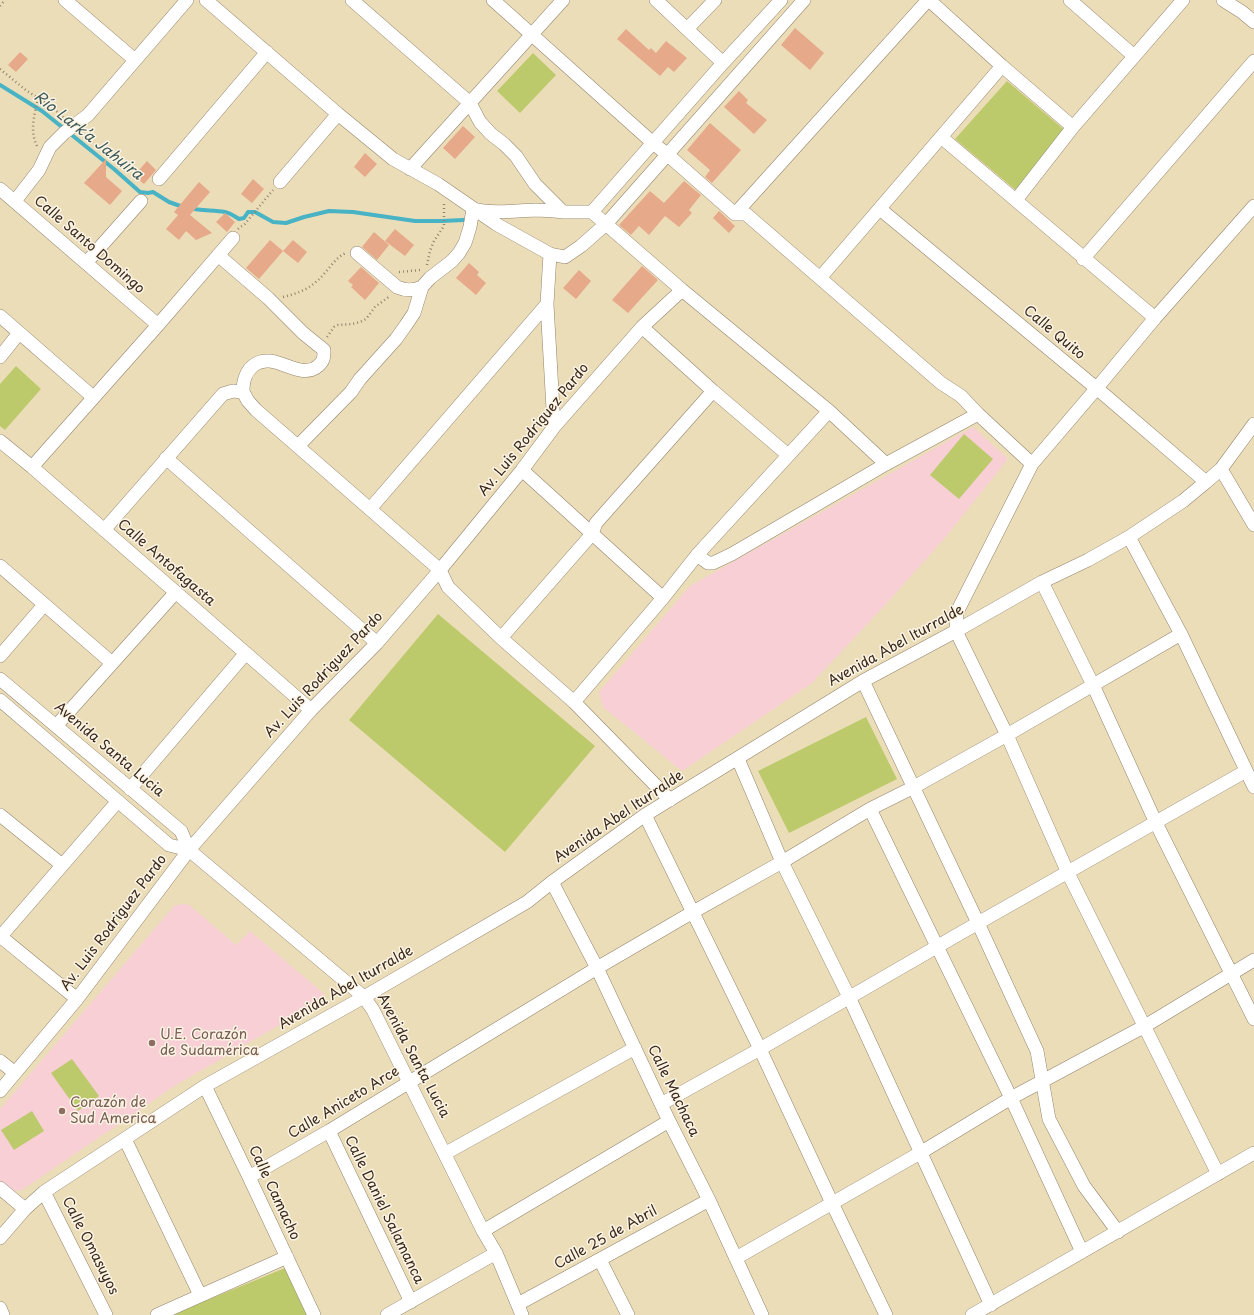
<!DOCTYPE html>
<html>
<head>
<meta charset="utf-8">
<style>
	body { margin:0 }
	canvas { display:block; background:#ecddb9 }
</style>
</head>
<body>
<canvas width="1254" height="1315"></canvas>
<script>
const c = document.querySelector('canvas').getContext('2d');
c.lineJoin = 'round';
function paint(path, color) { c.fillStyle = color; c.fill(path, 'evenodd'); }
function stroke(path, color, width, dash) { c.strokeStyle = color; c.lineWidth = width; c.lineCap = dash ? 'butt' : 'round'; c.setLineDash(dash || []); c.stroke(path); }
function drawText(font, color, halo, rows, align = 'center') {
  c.font = font + ' "Playpen Sans",sans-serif'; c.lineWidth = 3; c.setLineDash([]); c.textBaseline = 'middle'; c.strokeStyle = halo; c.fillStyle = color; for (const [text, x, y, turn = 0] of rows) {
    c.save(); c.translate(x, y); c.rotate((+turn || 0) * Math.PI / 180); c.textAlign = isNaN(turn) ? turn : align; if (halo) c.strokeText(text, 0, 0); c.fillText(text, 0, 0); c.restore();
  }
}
const built = new Path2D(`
	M973,427L1008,459L943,540L886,604L812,683L682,771L603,707L599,692L690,586Z
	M188,904L236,945L250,931L323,993L324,997L321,1001L176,1085L22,1190L16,1191L11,1190L0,1180V1109L175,905Z`);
const green = new Path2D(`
	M533,53L556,75L520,113L497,91Z
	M1007,81L1068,133L1018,192L955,139Z
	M16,366L41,389L5,430L0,426V384Z
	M964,434L993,459L959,499L930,475Z
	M438,614L595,746L505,852L349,720Z
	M866,717L897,779L789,833L758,771Z
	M72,1059L99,1096L78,1111L51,1073Z
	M32,1111L44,1131L14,1150L1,1130Z
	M285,1268L307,1315H171Z`);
const stream = new Path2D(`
	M0,85L42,111L114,169L140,192L148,193L153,192L169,202L183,207
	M189,208C201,211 213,210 225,212C230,213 234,216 239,219L244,218L248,212H255L273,222L286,223L304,217L329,211L353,212L415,221H441L464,220`);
const building = new Path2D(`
	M795,28L824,53L810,70L781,45Z
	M626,29L649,50L651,48L656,53L666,41L687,58L674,72L668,67L660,76L617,39Z
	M20,52L28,59L16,72L8,65Z
	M739,91L748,100L746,103L767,120L754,134L724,107Z
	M710,123L741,150L712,183L705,177L710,170L687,150Z
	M463,126L475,137L455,159L443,148Z
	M365,153L377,164L365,177L354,167Z
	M106,159V177L122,191L110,205L84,183Z
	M147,161L156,170L144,184L134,176Z
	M253,179L264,189L252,203L241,194Z
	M684,181L701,195L689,210L692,213L679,227L665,216L649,235L639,226L631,235L619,225L650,191L664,203Z
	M199,182L210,192L190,215L212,233L196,240L186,231L179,240L166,229L178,215L174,212Z
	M719,211L735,226L729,233L713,218Z
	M225,213L235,222L227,232L216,222Z
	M395,229L414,245L405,256L385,241Z
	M374,232L389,245L377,260L362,247Z
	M270,240L283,251L293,240L307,252L298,263L283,251L259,279L246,268Z
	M469,263L479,272L477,275L486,283L476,295L456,278Z
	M642,266L658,280L628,313L612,300Z
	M361,267L379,283L365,300L351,287L353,285L348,281Z
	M579,270L591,281L576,299L563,288Z`);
const path = new Path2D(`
	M0,6L5,0
	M0,69L27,91L38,98
	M37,146C29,130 35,114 38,98L49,104L64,118
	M238,229L240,227L244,225L273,190
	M427,265L430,251L434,241L444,226V203
	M399,272L420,270
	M283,297C296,294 307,290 317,281C327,273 335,257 346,253
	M327,337L334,327L338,325L352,324L360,322L366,319L375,307L390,296`);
const minor = new Path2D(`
	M65,0L135,60
	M206,0L338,114L393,159L438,184L496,224L550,254L547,304L554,427
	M352,0L470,103L480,122L491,134L504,144L516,156L535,184L563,212H592L682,290L829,411L886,464
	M493,0L653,143L668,155L735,214H746L941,383L961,396L978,414L1032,464
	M656,0L723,63
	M929,0L1002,66L1073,127
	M1070,0L1134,56
	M1223,0L1242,12L1254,22
	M688,28L715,0
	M941,137L1155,318
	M410,169L563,0
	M159,179L267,52
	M280,182L338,114
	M0,189L158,325
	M1016,200L1073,127L1183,0
	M15,201L39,170L50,147L64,133L88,115L187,0
	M880,209L1107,397L1206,482
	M592,212L723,63L781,0
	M735,214L928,0
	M357,253L397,287C406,291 413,291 422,287
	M550,254L565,257L581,246L606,224L804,0
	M1083,259L1254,61
	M86,263L141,201
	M820,278L1002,66
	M0,316L93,397
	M642,327L713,391L788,455
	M0,357L19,333
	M243,392L248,401L256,410L440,570L448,587L501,638L574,702L670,800
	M0,441L32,467L311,710
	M298,446L351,392L360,379L396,339L406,325L414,313L422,287L430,278L452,261L459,253L465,243L470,227L473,209C495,214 513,211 535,210C544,210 554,211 563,212
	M166,458L377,643
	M32,467L158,325L233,238
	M1221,469L1254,525
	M522,470L663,598
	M370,509L547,304
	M104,530L223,394L233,391L243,392C243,381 245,372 254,365C274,350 300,382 318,366C324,361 324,357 324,350L303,333L268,298L218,255
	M1129,537L1181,634L1254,787
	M697,555L708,563H713L732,554L886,464L978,414
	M0,566L112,663
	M1042,582L1093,685L1156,823L1254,1019
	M501,638L592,534L596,523L713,391
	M0,656L44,605
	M0,679L181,831L189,850L364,997L373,1010L483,1231L496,1253L522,1315
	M863,681L978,923L1037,1051L1049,1119L1084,1186L1118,1232
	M0,700L169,845L189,850
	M574,702L663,598L697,555L829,411
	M56,726L176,592
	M738,759L782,862L849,997L991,1305
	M130,789L246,653
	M870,809L1011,1098L1082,1252
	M0,815L62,865
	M645,815L760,1049L832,1203L886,1315
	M552,882L597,968L669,1121L709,1200L762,1315
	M0,936L77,999
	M1,936L118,801
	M0,1061L15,1073
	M205,1086L249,1177L314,1315
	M0,1091L77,999L189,850L311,710L377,643L440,570L522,470L554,427L642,327L682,290
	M661,1104L760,1049L978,923L1246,771
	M329,1131L411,1302
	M125,1139L200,1295
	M446,1153L635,1048
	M1218,1174L1068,873L1007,735L956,631L957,612L1032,464L1096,389L1155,318L1254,206
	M249,1177L329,1131L597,968L693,912L782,862L870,809L914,787L1007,735L1181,634
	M0,1188L25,1209
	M44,1192L106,1315
	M483,1231L669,1121
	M0,1238L25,1209L44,1192L205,1086L364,997L527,902L552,882L645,815L863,681L956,631L1042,582L1088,560L1129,537L1183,501L1206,482L1221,469L1254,424
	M736,1258L920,1153L1011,1098L1145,1026L1254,960
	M600,1260L628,1315
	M518,1304L709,1200
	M0,1308L3,1315
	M157,1315L287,1257
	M387,1315L496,1253
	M972,1315L1254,1153`);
const markers = [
	[152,1043,4,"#8d6e63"],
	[62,1111,4,"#8d6e63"]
];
const streetNames = [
	["Calle Santo Domingo",89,245,41],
	["Calle Quito",1054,333,40],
	["Av. Luis Rodriguez Pardo",534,430,-51],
	["Calle Antofagasta",166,563,41],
	["Avenida Abel Iturralde",896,646,-29],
	["Av. Luis Rodriguez Pardo",324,675,-47],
	["Avenida Santa Lucia",109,750,40],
	["Avenida Abel Iturralde",619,817,-34],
	["Av. Luis Rodriguez Pardo",114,923,-53],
	["Avenida Abel Iturralde",346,988,-30],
	["Avenida Santa Lucia",413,1056,62],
	["Calle Machaca",673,1091,64],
	["Calle Aniceto Arce",344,1103,-31],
	["Calle Camacho",274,1193,65],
	["Calle Daniel Salamanca",384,1210,64],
	["Calle 25 de Abril",606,1238,-29],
	["Calle Omasuyos",90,1246,63]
];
const educationNames = [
	["U.E. Corazón",160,1035],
	["de Sudamérica",160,1051],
	["Corazón de",70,1103],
	["Sud America",70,1119]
];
const waterNames = [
	["Río Lark’a Jahuira",88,136,38]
];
paint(built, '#f7cfd4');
paint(green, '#bdca6c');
stroke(stream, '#47b3c4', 4);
paint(building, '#e6a989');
stroke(minor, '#94846c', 14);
stroke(path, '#94846c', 2.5, [1, 3]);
stroke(minor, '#fff', 13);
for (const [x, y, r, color] of markers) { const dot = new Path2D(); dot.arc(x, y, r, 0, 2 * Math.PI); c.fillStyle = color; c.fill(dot); stroke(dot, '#fcf5e5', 1.5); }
drawText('14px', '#3b2a1e', '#fcf5e5', streetNames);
drawText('14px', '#785e54', '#fcf5e5', educationNames, 'left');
drawText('italic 15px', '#3f5a58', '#fcf5e5', waterNames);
</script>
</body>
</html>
